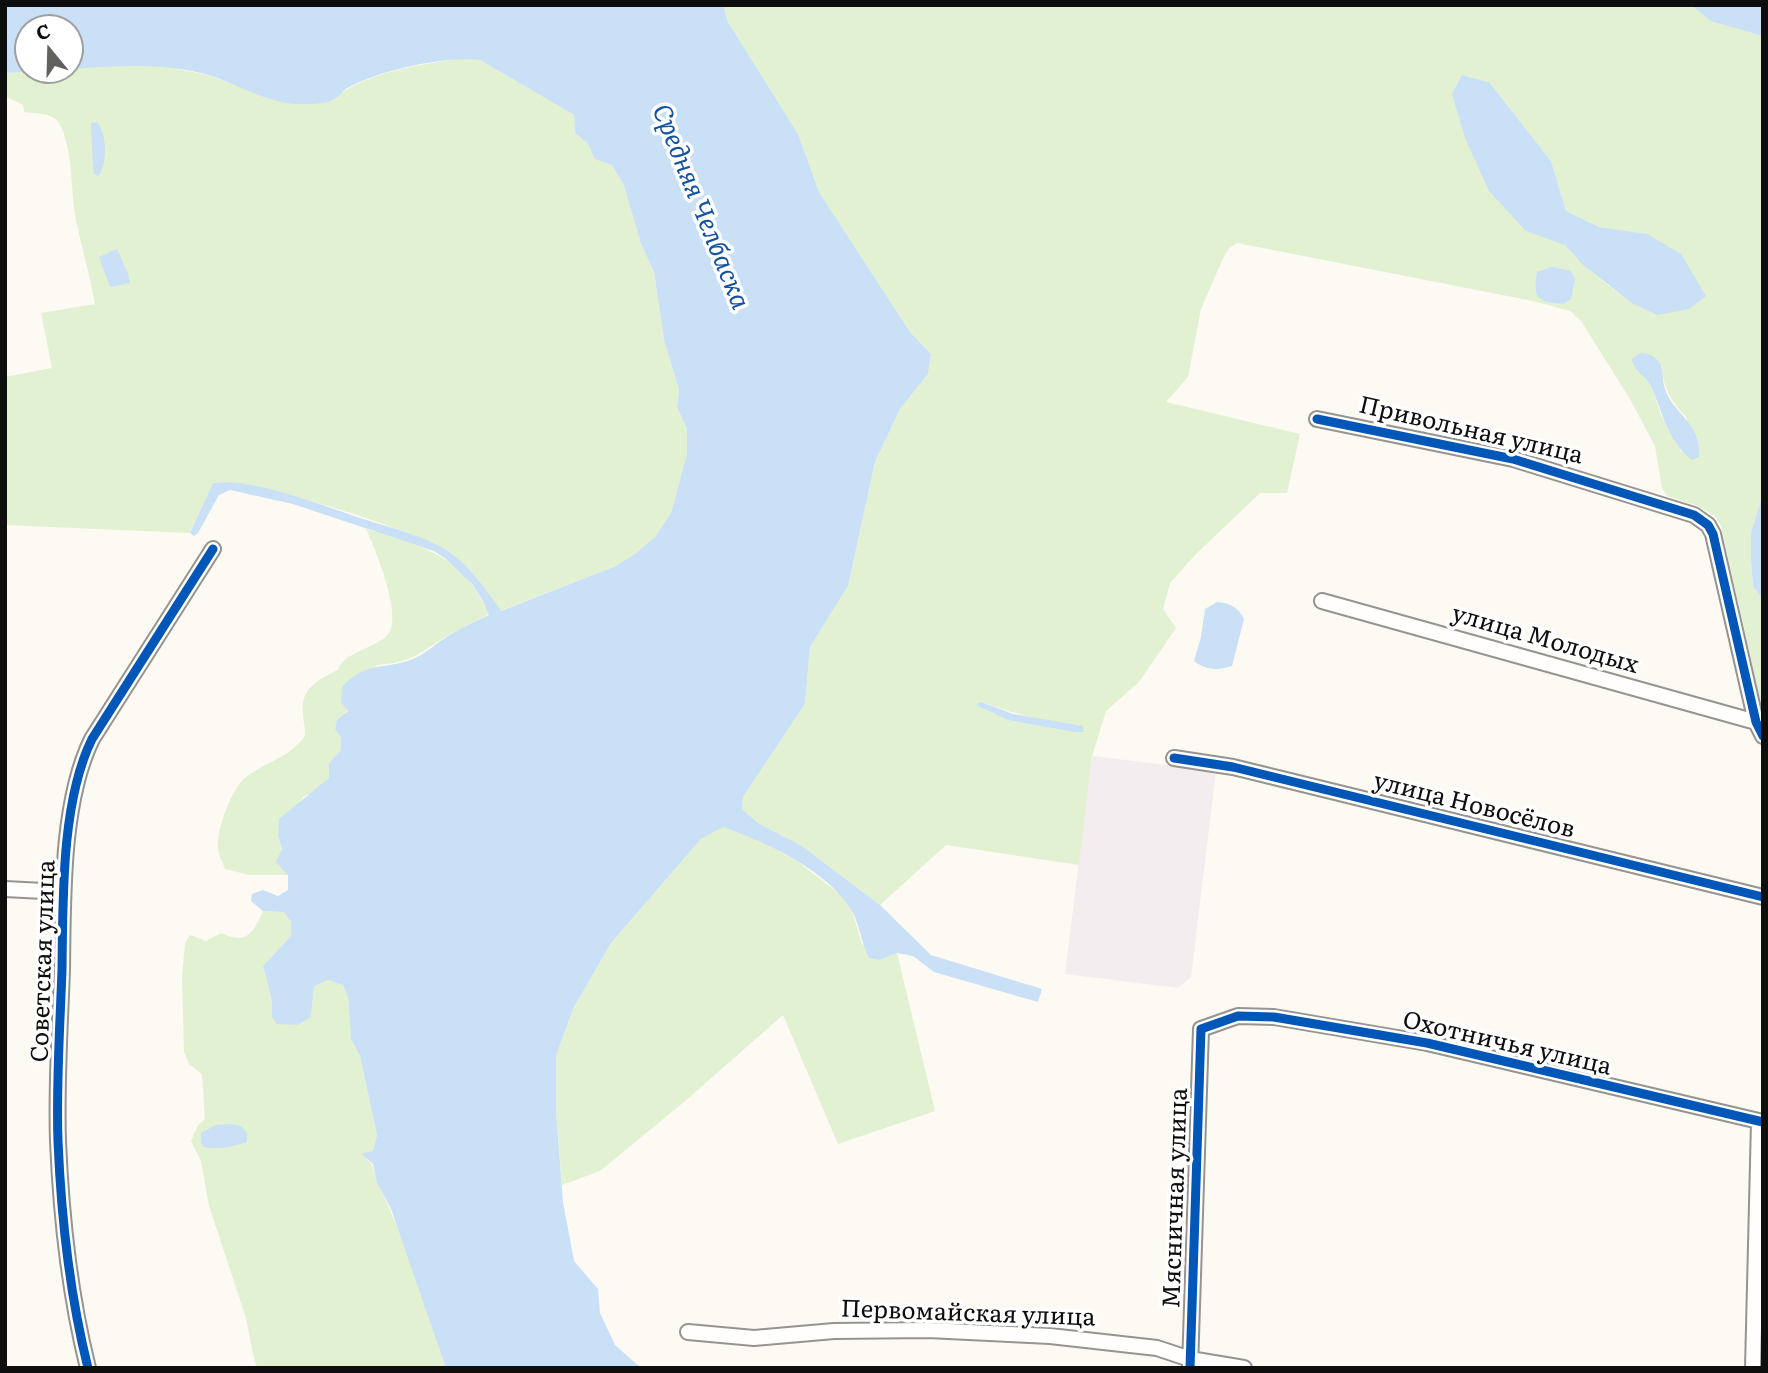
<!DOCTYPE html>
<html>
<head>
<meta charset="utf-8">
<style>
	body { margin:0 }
	#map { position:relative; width:1768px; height:1373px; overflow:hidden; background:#fcfaf2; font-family:Literata,serif }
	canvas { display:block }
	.frame { position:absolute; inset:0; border:7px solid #0e0e0e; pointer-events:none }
	.north { position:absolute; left:14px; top:14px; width:70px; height:70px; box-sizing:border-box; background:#fff; border:2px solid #9f9f9f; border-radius:50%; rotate:341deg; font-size:19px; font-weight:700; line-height:28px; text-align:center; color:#0e0e0e }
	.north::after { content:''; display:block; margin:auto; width:24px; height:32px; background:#61615e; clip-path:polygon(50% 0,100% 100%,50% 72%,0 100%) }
</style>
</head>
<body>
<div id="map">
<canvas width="1768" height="1373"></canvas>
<div class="frame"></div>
<div class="north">С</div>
</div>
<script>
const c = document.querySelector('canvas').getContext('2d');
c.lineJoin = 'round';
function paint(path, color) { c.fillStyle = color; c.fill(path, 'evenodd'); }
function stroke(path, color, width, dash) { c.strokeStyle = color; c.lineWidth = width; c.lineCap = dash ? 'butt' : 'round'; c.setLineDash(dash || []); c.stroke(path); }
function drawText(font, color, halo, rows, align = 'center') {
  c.font = font + ' Literata,serif'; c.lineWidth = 7; c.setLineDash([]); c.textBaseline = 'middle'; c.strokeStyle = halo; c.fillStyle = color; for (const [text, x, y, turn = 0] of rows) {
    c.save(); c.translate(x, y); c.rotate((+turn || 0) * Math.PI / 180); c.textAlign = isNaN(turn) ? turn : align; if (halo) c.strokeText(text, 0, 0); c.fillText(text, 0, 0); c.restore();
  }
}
const industrial = new Path2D(`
	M1092,756L1216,771L1191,977L1178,988L1065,974Z`);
const green = new Path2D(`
	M723,5H1691L1711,20L1763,36V494L1751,532V561L1753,587L1763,599V712L1721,526L1715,516L1698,506L1667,496L1662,488L1655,446L1630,399L1581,321L1570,311L1533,301L1237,243L1229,248L1223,258L1201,309L1188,377L1166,402L1300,434L1287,493H1260L1195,555L1170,583L1163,609L1176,628L1139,682L1106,711L1092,756L1079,865L946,845L880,905L802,846L758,823L742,810L743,797L805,704L810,647L848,586L875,462L900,409L928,374L931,354L910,332L819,192L798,134L728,22ZM1490,83L1551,161L1566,211L1599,227L1646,234L1657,315C1622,298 1591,275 1565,245ZM1662,365C1663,389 1671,401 1687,418L1682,453L1661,415L1650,382ZM981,702C1015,715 1049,721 1084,731L1073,732L1008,720L977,705Z
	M463,58L480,60L574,115L575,133L588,144L595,158L612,165L624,186L641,244L654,272L664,340L679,390L677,407L687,429V454L671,513L655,537L635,555L616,566L500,611C487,590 472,569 452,554C423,532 247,477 213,483L190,533L5,525V377L52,368L41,313L95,304C90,277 83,251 77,225C70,195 74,149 59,123C52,112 36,114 24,112L23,105L5,96V73L127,65L163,66L208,75L275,100L331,101C368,70 418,66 463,58Z
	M366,529C424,547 462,554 489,614C476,621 462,628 449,635C418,653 415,662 377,665L335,728L341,738V750L329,763V778L317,790L303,797L278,836L288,875H249L225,869C223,863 219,856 218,849C216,832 231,790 244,779C265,761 286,761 305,736C306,728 303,722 303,714C300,688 318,680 338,670C341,659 352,655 362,650C370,646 384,641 389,633C402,614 375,548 366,529Z
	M723,826L758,839L798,862L841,895L852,911L862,944L880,960L897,953L935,1111L838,1144L783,1015L684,1102L600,1171L562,1185L556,1111V1056L573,1009L611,943L701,839Z
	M263,911L284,912L291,922V936L263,966L272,1001V1017H311L314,986L328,980L343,985L348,997L351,1039L360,1056L377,1135L373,1151L362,1155C378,1168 371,1170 379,1186C407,1244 425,1307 446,1368H257L253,1354L246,1318L209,1206L201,1161L191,1141L198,1125L205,1119L202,1074L189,1064L184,1052L182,977L185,943L190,935L206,941L221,933C246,945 253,934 263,911Z`);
const water = new Path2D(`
	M5,5H723L728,22L798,134L819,192L910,332L931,354L928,374L900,409L875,462L848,586L810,647L805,704L743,797L742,809L758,823L802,846L880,905L931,955L1042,989L1038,1002L934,972L913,956L897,953L880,960L869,958C861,942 859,921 850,908C826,870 764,841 723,827L701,839L611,943L573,1009L556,1056V1111L563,1202L574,1261L598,1289L600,1313L615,1345L641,1368H446L391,1209L377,1183L373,1164L361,1154L373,1151L377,1135L360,1056L351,1039L348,997L343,985L328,980L314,986L311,1017L297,1025L277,1024L272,1017V1001L263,966L291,936V922L284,912L263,911L251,901L252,894L263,890L278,896L288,890V875L276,862L282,849L278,836L279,819L329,778V763L341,750V738L335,729L337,720L348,711L341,702L342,687C367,659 390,671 417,657C427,652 436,644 445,638C459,629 474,622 489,615L482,599L472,584L446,559L434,551L293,504L230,490L219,495L198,533L194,536L190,533L213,483C252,477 324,506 363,519C391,528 423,535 448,551C470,566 486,589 501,611L616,566L635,554L655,537L671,513L687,454V429L677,407L679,390L664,340L654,272L641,244L624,186L612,165L595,159L588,144L575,133L574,115L480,60C444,56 382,70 349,87C343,90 339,97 333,100C325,104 309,104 301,104C269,104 239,85 209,75C163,62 116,66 70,69V28H28V70H56L5,73Z
	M1691,5H1763V36L1711,21Z
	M1462,75L1490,83L1551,161L1566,211L1599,227L1647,234L1681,254L1706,296L1689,309L1657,315L1632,303L1583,265L1565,245L1526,231L1489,191L1465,138L1452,94Z
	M97,122C107,133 108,165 98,176L94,174L93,168L91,123Z
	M117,249L128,274L130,283L110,287L99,257Z
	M1552,267L1571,271L1575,279L1571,299L1563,304C1537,302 1533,299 1537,272Z
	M1640,353C1649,354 1654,355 1659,362C1664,369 1662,381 1665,389C1673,414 1702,423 1699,457L1692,460C1668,442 1662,411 1651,386C1646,375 1634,373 1632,359Z
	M1763,494V599L1753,587L1751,561V532Z
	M1217,602C1230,603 1238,607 1244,619L1232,666C1217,671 1206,670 1194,661L1201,637L1205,609Z
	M981,702L1013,714L1083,726L1084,732H1073L1008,720L976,705Z
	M231,1124L241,1126L247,1133V1142C232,1147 219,1150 203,1147L201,1142V1133L216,1125Z`);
const street = new Path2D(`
	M1317,419L1513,459L1694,515L1708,525L1713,534L1756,722L1763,736
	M1322,601L1756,722
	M1174,758L1233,767L1763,897
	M5,889L63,892
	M688,1332L754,1338L834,1331L928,1330L1050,1336L1157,1348L1190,1359L1244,1368
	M88,1368C70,1296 61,1214 58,1141C56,1084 60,1026 62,970C63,900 61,802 92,739L213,549
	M1190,1368L1201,1029L1238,1016L1274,1017L1427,1043L1763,1122
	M1753,1368L1759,1122`);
const cycleway = new Path2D(`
	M1317,419L1513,459L1694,515L1708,525L1713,534L1756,722L1763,736
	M1174,758L1233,767L1763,897
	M88,1368C70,1296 61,1214 58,1141C56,1084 60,1026 62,970C63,900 61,802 92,739L213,549
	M1190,1368L1201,1029L1238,1016L1274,1017L1427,1043L1763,1122`);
const streetNames = [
	["Привольная улица",1471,431,13],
	["улица Молодых",1545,640,16],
	["улица Новосёлов",1474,806,14],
	["Советская улица",44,961,-88],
	["Охотничья улица",1507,1044,13],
	["Мясничная улица",1176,1198,-88],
	["Первомайская улица",968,1314,2]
];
const waterNames = [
	["Средняя Челбаска",700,207,68]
];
paint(industrial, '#f4edef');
paint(green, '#e1f1d2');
paint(water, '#c9e0f6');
stroke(street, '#959491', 18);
stroke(street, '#fffefd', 14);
stroke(cycleway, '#0057b8', 9);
drawText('24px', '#0e0e0e', '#fff', streetNames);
drawText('italic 26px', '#1552a2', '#fff', waterNames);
</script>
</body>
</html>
